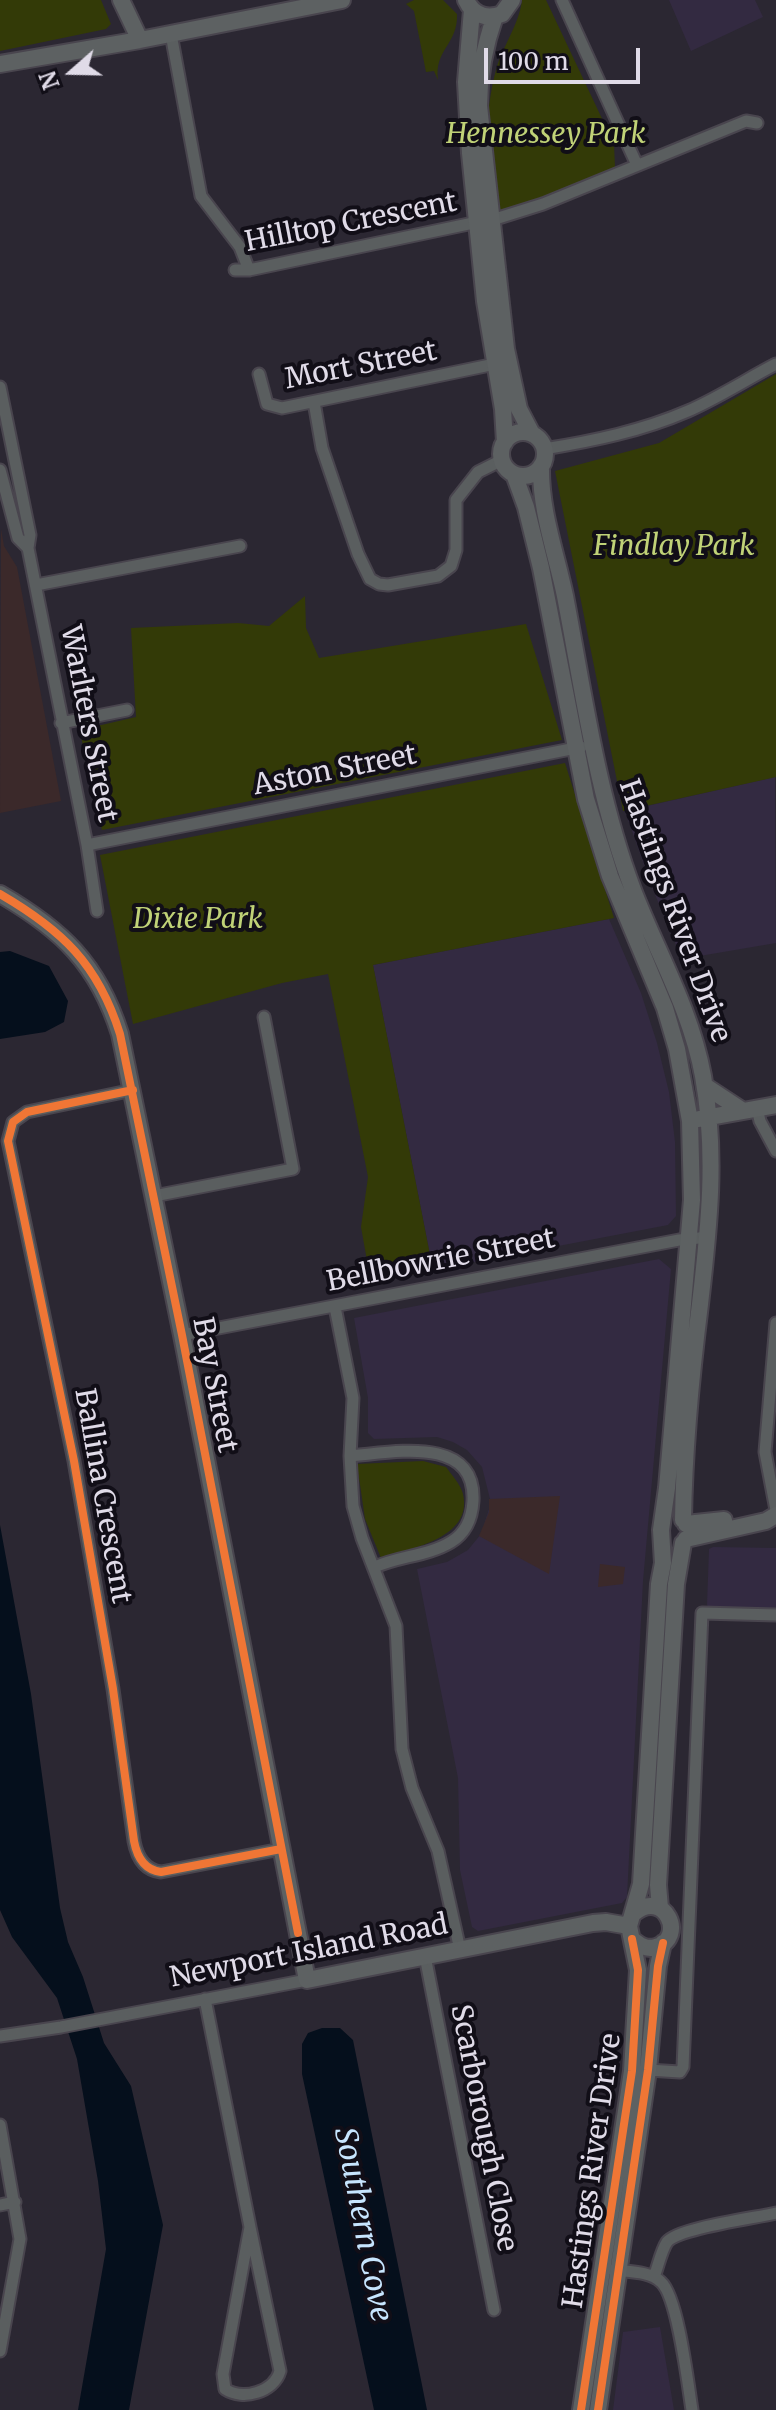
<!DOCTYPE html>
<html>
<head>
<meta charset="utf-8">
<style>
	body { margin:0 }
	#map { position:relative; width:776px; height:2410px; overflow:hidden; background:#2b2732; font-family:Merriweather,serif }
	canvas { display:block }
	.north { position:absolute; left:32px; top:32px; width:80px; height:80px; -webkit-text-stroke:6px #110e17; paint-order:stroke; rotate:250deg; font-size:22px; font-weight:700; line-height:32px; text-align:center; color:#e0dbe8 }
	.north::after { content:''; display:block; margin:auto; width:28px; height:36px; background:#e0dbe8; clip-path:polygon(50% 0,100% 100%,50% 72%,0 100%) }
	.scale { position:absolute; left:484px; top:48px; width:156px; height:36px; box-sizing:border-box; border:4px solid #e0dbe8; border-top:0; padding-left:10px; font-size:24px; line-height:28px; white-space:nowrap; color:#e0dbe8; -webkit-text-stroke:6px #110e17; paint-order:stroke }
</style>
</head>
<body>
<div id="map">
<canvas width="776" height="2410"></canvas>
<div class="north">N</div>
<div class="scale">100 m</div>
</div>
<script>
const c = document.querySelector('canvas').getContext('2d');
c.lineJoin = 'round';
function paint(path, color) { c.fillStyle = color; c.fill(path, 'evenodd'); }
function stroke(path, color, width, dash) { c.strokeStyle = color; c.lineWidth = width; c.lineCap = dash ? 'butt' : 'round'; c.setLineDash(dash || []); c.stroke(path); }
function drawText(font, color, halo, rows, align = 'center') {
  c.font = font + ' Merriweather,serif'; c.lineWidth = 8; c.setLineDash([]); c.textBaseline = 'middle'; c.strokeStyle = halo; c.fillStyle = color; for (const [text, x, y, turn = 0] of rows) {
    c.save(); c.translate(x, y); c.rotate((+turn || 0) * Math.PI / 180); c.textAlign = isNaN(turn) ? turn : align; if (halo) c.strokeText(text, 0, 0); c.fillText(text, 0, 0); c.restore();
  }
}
const built = new Path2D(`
	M669,0H755L763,17L691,51Z
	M775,777L776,943L682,959L651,885L625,811Z
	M609,919L641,993L657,1043L669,1092L675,1142L676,1216L668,1225L433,1270L373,965Z
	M659,1259L671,1269L643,1581L627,1897L622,1903L478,1931L472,1927L460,1870L458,1778L417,1569L447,1562L468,1550L481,1534L491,1503L482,1467L467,1450L453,1442L437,1437L374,1439L368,1433V1398L354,1318Z
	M713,1547L776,1548V1610L710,1609L707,1605L709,1549Z
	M660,2327L674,2410H613L623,2332Z`);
const education = new Path2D(`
	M1,529L4,546L17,567L61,801L0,813Z
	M560,1496L549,1574L479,1536L489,1512V1499Z
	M600,1564L625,1567L623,1584L598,1587Z`);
const green = new Path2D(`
	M0,0H101L111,24L106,29L0,51Z
	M414,0H443L457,14C458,45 434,49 438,80L434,71L426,72L414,11L406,4Z
	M522,0H546L614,144L615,168L513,211L489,212C483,172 485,109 496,70C503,45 519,25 522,0Z
	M776,374V777L623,811L555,471L659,443Z
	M305,596L306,628L319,658L526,624L562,740L102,830L90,783L80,730L136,717L131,628L238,623L269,626Z
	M565,763L614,918L373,965L433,1270L371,1283L361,1227L368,1177L328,974L282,983L133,1024L100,855Z
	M423,1461L446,1467C451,1474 461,1485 463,1494C473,1538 412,1548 381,1558L365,1519L357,1464Z`);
const water = new Path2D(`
	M10,951L49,966L68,1001L64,1022L45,1032L0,1039V952Z
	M0,1525L31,1694L60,1908L68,1942L83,1977L104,2043L131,2086L163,2225L129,2410H78L106,2249L98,2181L77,2059L57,1998L12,1937L0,1910Z
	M322,2028H340L353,2040L427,2410H374L302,2074V2044L308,2033Z`);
const street = new Path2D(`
	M562,0L637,165
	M171,34L201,196L240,247L249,270
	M492,220L543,204L746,121L757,123
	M235,270H249L478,222
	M259,374L267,404L282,408L495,364
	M0,387L30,535L28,548L87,845L97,911
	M314,402L322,448L358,554L370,579L379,584L388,585L438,576L451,566L456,550V500L478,472L502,460
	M544,449C593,441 642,431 688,411C718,398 747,379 776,364
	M0,470L18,538L28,548
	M36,585L240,546
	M61,723L127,710
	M87,845L581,747
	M133,1090L27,1112L13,1122L8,1141L74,1461L113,1689L134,1841C137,1857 144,1870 161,1872L281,1849
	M757,1108L760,1121L776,1151
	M154,1196L293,1169L264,1017
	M335,1307L353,1398L350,1456L353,1506L362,1538L396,1626L402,1749L412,1788L438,1851L460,1950
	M776,1323L765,1452L776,1510
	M182,1335L679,1240L709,1237
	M350,1456C391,1453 476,1434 473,1501C472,1518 466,1533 451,1542C428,1556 399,1556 375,1567
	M425,1956L494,2310
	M205,1999L250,2227
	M0,2036L61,2027L307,1980
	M648,2070L680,2072L683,2067L702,1613L776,1615
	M0,2125L20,2239L0,2351
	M0,2205L15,2202
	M250,2227L280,2371C274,2392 243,2401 225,2389L223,2374Z
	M613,2270C628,2272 650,2271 661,2282C678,2297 688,2385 692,2410
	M654,2277C658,2267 661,2251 667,2242C678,2228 755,2218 776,2213`);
const secondary = new Path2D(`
	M121,0L140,40
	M466,0C473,15 486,20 502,14L512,0
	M472,10L466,82L470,153L485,301L503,409L505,442
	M495,16C484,47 479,74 479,106L506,349L519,409L532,434
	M0,64L140,40L342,0
	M501 454a22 22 0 1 1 44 0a22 22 0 1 1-44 0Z
	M541,466C540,510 556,553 565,596C584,695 597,795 633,890C657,952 691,1010 703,1076C717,1153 709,1227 700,1304C691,1375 684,1449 683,1520
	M514,474L526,507L541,568L586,799L610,876L665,1008L677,1049L690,1121L692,1200L667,1488L661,1530L663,1563L659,1584L641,1884L629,1926L638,1970L632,2071L581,2410
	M0,894C62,930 98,964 120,1034L182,1335L307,1980L593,1923L606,1922L629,1926
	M705,1086L743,1111
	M699,1119L776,1105
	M686,1524L724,1520
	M686,1539L766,1521L776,1515
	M660,1908L658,1885L676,1584L683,1543
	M632,1939C639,1945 646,1950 656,1947C687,1938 665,1888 634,1913
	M598,2410L648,2070L658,1966L663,1943`);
const cycleway = new Path2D(`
	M0,894C62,930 98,964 120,1034L182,1335L298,1933
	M133,1090L27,1112L13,1122L8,1141L74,1461L113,1689L134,1841C137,1857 144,1870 161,1872L281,1849
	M581,2410L632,2071L638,1970L632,1939
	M598,2410L648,2070L658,1966L663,1943`);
const parkNames = [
	["Hennessey Park",546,135],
	["Findlay Park",674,547],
	["Dixie Park",198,920]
];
const streetNames = [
	["Hilltop Crescent",351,223,-11],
	["Mort Street",361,366,-11],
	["Warlters Street",88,724,79],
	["Aston Street",335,771,-11],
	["Hastings River Drive",674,911,70],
	["Bellbowrie Street",441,1261,-11],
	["Bay Street",214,1385,79],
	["Ballina Crescent",102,1496,80],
	["Newport Island Road",309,1952,-11],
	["Scarborough Close",483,2128,79],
	["Hastings River Drive",593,2171,-82]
];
const waterNames = [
	["Southern Cove",362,2225,79]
];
paint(built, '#332a41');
paint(education, '#3b292a');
paint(green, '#333a07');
paint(water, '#050f1c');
stroke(street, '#49454e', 15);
stroke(secondary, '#49454e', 20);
stroke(street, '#5a5e5f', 11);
stroke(secondary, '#5d6162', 16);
stroke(cycleway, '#f07635', 8);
drawText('italic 28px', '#c0d277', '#110e17', parkNames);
drawText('28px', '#e0dbe8', '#110e17', streetNames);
drawText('italic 30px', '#c7e5fe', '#110e17', waterNames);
</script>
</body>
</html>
